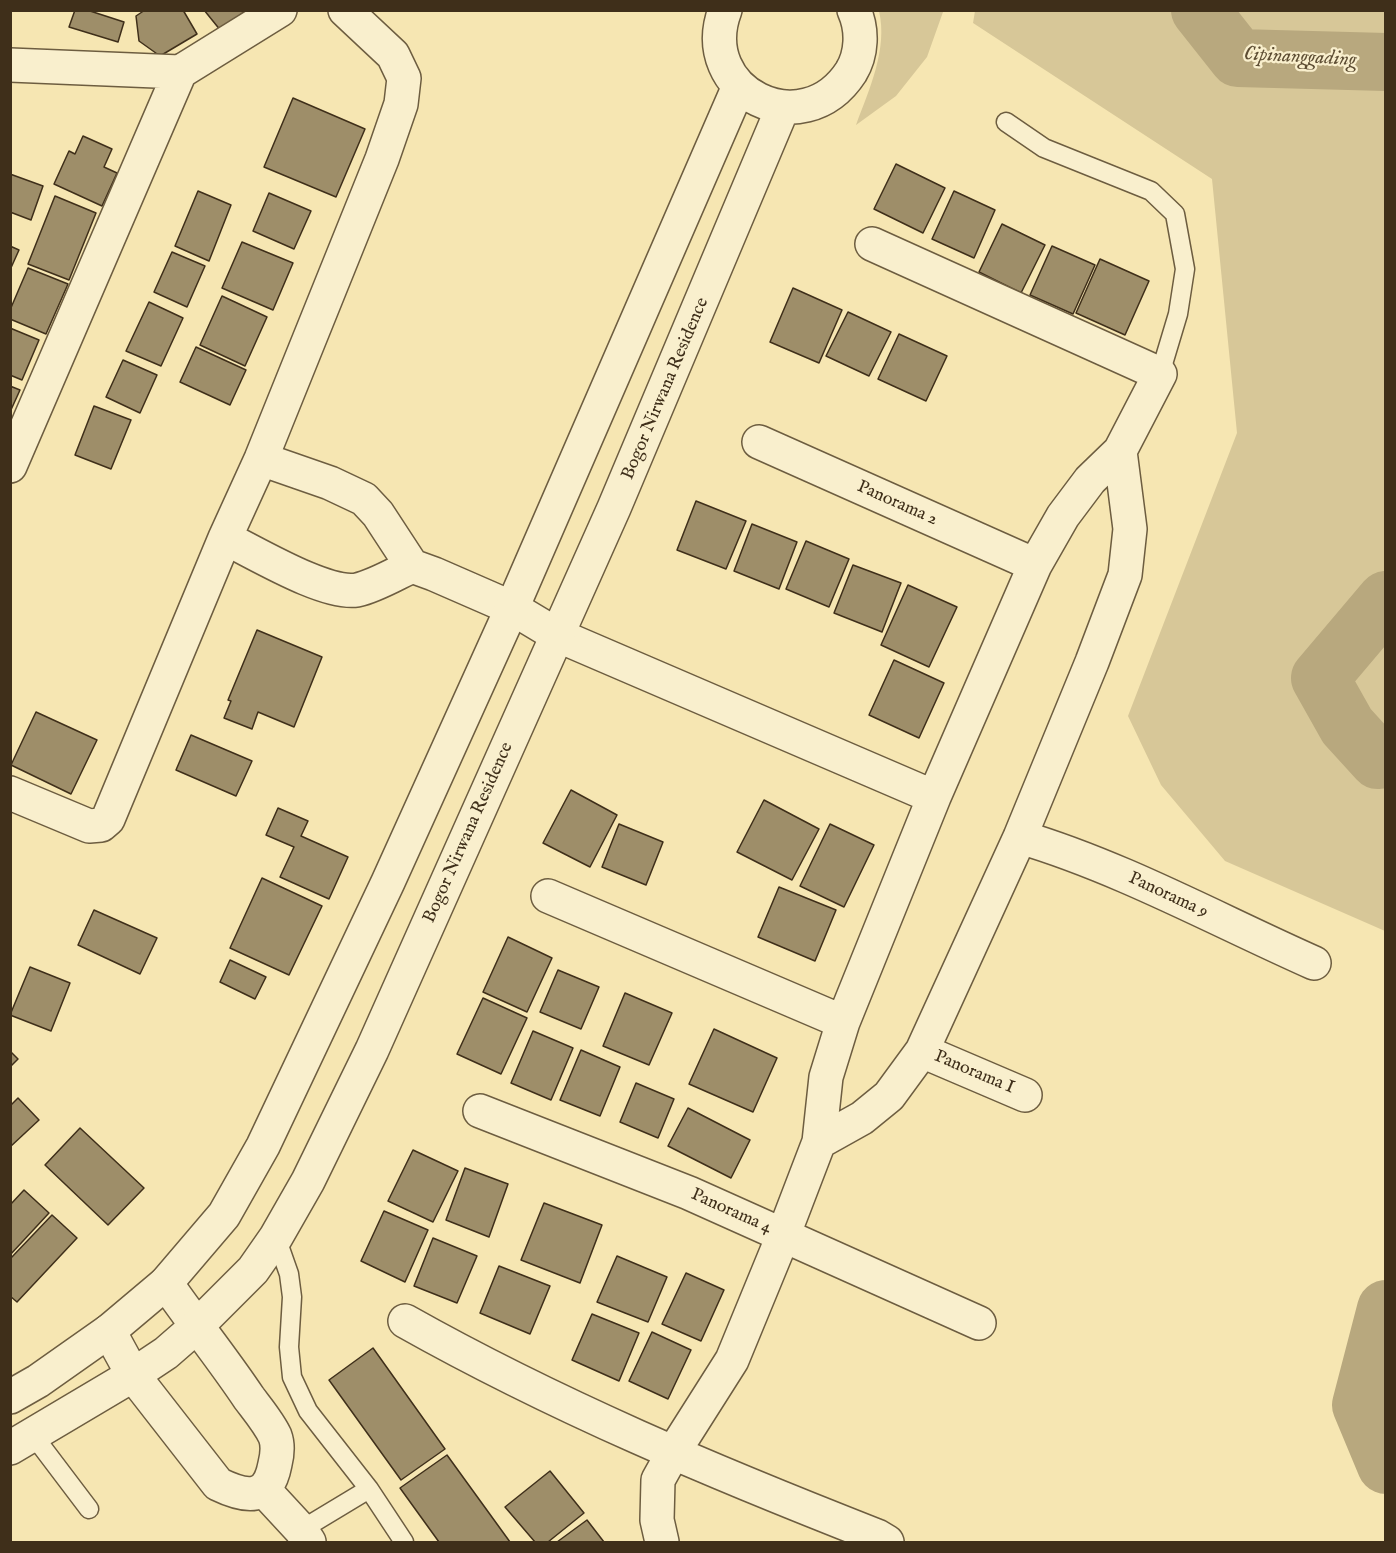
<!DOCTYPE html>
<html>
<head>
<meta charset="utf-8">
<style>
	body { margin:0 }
	#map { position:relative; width:1396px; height:1553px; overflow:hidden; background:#f6e6b2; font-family:"IM FELL English",serif }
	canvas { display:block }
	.frame { position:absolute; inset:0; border:12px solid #3f2f1a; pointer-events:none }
</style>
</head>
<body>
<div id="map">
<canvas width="1396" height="1553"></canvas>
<div class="frame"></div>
</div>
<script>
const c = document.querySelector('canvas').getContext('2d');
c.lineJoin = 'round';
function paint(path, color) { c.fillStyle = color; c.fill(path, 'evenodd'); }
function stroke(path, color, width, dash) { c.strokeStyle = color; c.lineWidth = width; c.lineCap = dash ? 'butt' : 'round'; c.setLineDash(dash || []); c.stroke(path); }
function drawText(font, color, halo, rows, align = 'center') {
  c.font = font + ' "IM FELL English",serif'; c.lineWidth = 4.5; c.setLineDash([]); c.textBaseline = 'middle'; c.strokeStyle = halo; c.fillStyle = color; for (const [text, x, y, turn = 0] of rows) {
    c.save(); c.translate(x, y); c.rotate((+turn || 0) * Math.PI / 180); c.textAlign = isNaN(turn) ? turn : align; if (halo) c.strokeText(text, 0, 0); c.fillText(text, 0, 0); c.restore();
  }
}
const green = new Path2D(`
	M879,11L943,10V12L927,57L896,96L856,125C869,90 888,49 879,11Z
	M975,11H1385V931L1225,861L1161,785L1128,716L1237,433L1212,179L973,23Z`);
const river = new Path2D(`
	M1200,10L1238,58L1386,62
	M1386,600L1320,678L1347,726L1378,760L1386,759
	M1386,1309L1361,1405L1386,1465`);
const building = new Path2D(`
	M75,10H87L124,22L118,42L69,27Z
	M145,10H183L197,34L160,56L139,41L136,16Z
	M204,10H246L221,31Z
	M293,98L365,129L336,197L264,167Z
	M83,136L112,149L104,167L117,173L102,206L54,184L69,151L75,154Z
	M896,164L945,188L923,233L874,209Z
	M10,174L43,186L31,220L10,212Z
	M198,191L231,205L209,261L175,246Z
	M954,191L995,210L974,258L932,239Z
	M269,193L311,211L294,249L253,231Z
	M55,196L96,213L69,280L28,264Z
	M1002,224L1045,245L1021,293L979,272Z
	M242,242L293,263L273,310L222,288Z
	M10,246L19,250L10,270Z
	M1052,246L1095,265L1073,314L1030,295Z
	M172,252L205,266L187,307L154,292Z
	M1100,259L1149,281L1125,335L1076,313Z
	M28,268L68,284L46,334L10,319V310Z
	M793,288L842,310L819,363L770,342Z
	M222,296L267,317L245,366L200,345Z
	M149,302L183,318L161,366L126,351Z
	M848,312L891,332L869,376L826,356Z
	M10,328L39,340L22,380L10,375Z
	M899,334L947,356L926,401L878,379Z
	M196,347L246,370L230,405L180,382Z
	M123,360L157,375L140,413L106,397Z
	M10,386L20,390L10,412Z
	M94,406L131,420L111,469L75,455Z
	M696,501L746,521L726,569L677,550Z
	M752,524L797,542L779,589L734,571Z
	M806,541L849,559L829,607L786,589Z
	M853,565L901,583L882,632L834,613Z
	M908,585L957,607L929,667L881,645Z
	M257,630L322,657L294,727L258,712L252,729L224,718L231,701L228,700Z
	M894,660L944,683L919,738L869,715Z
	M36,712L97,740L71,794L11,765Z
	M191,735L252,761L236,796L176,770Z
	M571,790L617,815L590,867L543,843Z
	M764,800L819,829L792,880L737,852Z
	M278,808L308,821L301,836L348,857L329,899L280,877L294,847L266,835Z
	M619,824L663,842L646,885L602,867Z
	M830,824L874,845L844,907L800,886Z
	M262,878L322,906L289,975L230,948Z
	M779,887L836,910L815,961L758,937Z
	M94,910L157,938L140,974L78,945Z
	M508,937L552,958L527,1012L483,992Z
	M230,960L266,977L255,999L220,982Z
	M30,967L70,983L51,1031L10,1015Z
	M558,970L599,987L581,1029L540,1012Z
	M625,993L672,1013L649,1065L603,1046Z
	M483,998L527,1018L501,1074L457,1054Z
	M714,1029L777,1058L753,1112L689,1084Z
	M533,1031L573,1048L551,1100L511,1083Z
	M581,1050L620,1067L600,1116L560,1100Z
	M10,1051L18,1059L10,1067Z
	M636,1083L674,1099L658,1138L620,1122Z
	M18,1098L39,1120L10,1147V1106Z
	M688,1108L750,1140L731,1178L668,1146Z
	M80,1128L144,1188L108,1225L45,1165Z
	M413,1150L458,1171L433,1222L388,1201Z
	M465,1168L508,1184L489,1237L446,1220Z
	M24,1190L49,1213L10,1255V1205Z
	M544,1203L602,1225L580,1283L521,1260Z
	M384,1211L428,1230L405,1282L361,1261Z
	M52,1215L77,1238L17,1302L10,1296V1259Z
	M433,1238L477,1256L457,1303L414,1286Z
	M617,1256L667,1277L648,1322L597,1302Z
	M499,1266L550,1286L530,1334L480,1313Z
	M686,1273L724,1290L701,1341L662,1324Z
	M592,1314L639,1333L619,1381L572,1360Z
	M652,1332L691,1350L668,1399L629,1381Z
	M373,1348L445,1449L401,1480L329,1380Z
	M447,1455L510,1542H439L400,1488Z
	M550,1471L584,1513L548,1542H535L505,1507Z
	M587,1520L604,1542H557Z`);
const service = new Path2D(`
	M1006,122L1044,148L1151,191L1175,214L1185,269L1178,314L1160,374
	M276,1237L289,1274L292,1297L289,1347L292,1377L308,1411L369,1489L404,1542
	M33,1435L89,1509
	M301,1530L369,1489`);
const minor = new Path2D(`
	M10,65L180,72L280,10
	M759,442L1035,565
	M261,459L330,483L364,499L378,514L412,566L434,574L512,608L557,635L934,797
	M10,466L180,72
	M225,538C256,553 325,595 357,590C375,586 395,574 412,566
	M10,793L89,826L101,825L108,819L225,538L261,459L382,159L401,104L404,78L393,55L345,10
	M1020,837C1121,867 1217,920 1314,963
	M548,896L843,1022
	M922,1051L1025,1095
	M480,1111L689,1193L979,1323
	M819,1142L862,1118L889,1096L922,1051L1020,837L1092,662L1125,575L1130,529L1120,451
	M405,1321C556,1406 716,1473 877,1536L887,1542
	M109,1331L133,1375L218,1484C247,1498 268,1501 275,1464C277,1456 278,1444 275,1436C269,1423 258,1410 249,1398C223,1359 193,1322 166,1283
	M264,1490L301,1530L309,1542
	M662,1542L657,1520L658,1480L673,1453L732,1360L783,1236L819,1142L826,1077L843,1022L934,797L1035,565L1063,516L1090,480L1120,451L1160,374L872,244`);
const tertiary = new Path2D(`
	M725,10C694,92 803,146 851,72C862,54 863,30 854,10
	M10,1397L38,1381L109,1331L166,1283L224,1215L263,1146L388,882L512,608L739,86
	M10,1448L133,1375L166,1353L197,1326L253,1270L276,1237L308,1181L372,1050L614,508L783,107`);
const streetNames = [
	["Bogor Nirwana Residence",666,389,-67],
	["Panorama 2",897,504,24],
	["Bogor Nirwana Residence",469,833,-66],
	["Panorama 9",1168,896,25],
	["Panorama I",974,1073,23],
	["Panorama 4",731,1212,24]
];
const waterNames = [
	["Cipinanggading",1300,58,3]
];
paint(green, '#d7c798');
stroke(river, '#b8a87e', 58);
paint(building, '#9e8e69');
stroke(building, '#3f2f1a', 1.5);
stroke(service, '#6d5d40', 21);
stroke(minor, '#6d5d40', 36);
stroke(tertiary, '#6d5d40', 36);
stroke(service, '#f9efcd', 18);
stroke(minor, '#f9efcd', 33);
stroke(tertiary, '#f9efcd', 33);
drawText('18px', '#3f2f1a', '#f9efcd', streetNames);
drawText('italic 20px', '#5d4d33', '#f9efcd', waterNames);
</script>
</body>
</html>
